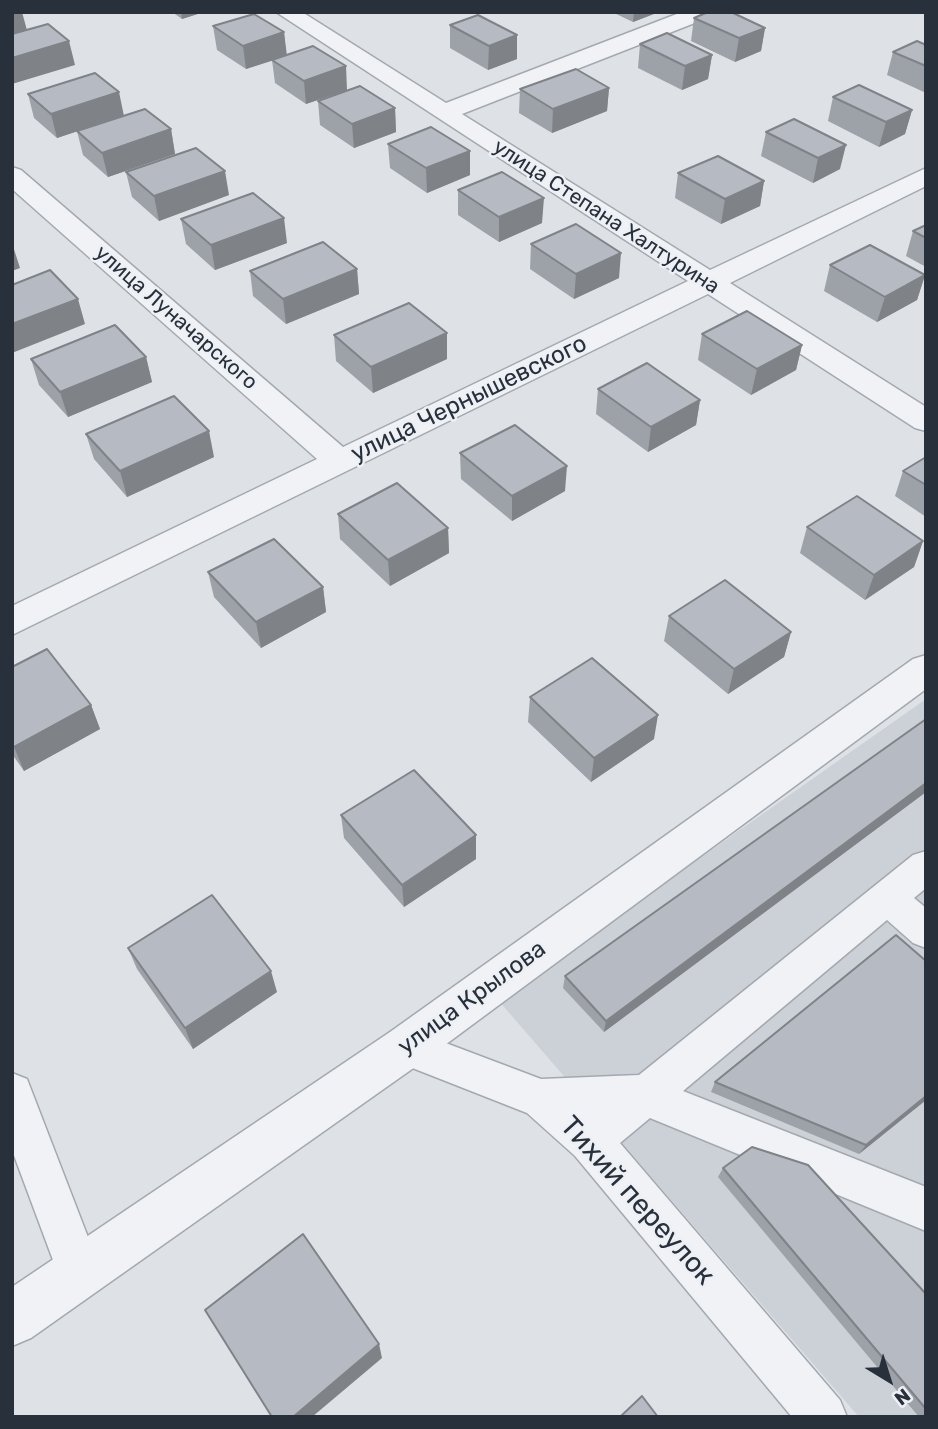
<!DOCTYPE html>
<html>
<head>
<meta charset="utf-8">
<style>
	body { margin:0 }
	#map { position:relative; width:938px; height:1429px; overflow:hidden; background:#dee2e7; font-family:Rubik,sans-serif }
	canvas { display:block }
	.frame { position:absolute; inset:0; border:14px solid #28303c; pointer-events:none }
	.north { position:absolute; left:854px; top:1345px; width:70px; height:70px; -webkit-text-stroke:5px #edf0f4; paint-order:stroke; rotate:142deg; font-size:19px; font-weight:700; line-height:28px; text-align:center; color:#28303c }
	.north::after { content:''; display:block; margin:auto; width:24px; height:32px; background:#28303c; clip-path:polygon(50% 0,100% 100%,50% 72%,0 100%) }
</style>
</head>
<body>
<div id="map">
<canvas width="938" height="1429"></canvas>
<div class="frame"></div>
<div class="north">N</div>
</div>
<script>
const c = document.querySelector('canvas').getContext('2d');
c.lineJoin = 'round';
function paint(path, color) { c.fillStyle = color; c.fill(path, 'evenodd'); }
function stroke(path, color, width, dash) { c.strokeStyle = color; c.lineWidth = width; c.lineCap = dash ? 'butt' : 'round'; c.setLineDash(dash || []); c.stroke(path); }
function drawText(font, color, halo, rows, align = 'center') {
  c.font = font + ' Rubik,sans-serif'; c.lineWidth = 5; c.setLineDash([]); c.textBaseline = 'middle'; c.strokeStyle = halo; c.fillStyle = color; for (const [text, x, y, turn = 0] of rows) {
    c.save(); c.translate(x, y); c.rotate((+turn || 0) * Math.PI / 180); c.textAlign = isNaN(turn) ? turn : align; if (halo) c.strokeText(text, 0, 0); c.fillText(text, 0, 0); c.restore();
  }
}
const built = new Path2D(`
	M926,699V1417H859L498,1000Z`);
const service = new Path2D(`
	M926,851V888L914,898L926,908V948L913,943L887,920L683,1091L926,1187V1231L650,1118L620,1143L840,1400L847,1417H792L575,1156L527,1113L392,1060L386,1047L392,1034L406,1028L541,1079L639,1075L913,855Z
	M12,1073L27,1079L101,1271L95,1287L79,1293L63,1287L12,1150Z`);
const minor = new Path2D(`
	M276,12H302L446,103L682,12H713L710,17L462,114L710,270L926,168V186L730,283L926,407V431L915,428L708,294L12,635V606L317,459L12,189V167L21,170L343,447L688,281Z
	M926,655V689L422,1062L31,1338L12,1346V1287L390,1032L913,659Z`);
const wall = new Path2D(`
	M172,12H204L182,19Z
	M612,12H659L633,22Z
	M694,18L765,28L761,51L735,62L691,41Z
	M450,25L517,59L488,70L450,48Z
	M213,26L284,32L286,55L347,90L306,104L275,83L272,60L246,69L217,50Z
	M640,44L712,55L708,79L682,90L638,68Z
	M926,45V93L887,75L893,52Z
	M609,88L607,111L552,133L519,113L520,89Z
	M28,94L124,116L171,129L175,154L108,177L83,155L77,131L57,138L34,118Z
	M833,97L912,110L905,134L879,147L828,121Z
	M318,101L395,108L396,132L354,148L320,125Z
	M766,132L840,169L813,183L761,156Z
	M388,144L470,175L427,193L390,168Z
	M126,172L229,195L159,221L132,197Z
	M678,173L764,181L760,206L721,224L675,198Z
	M458,190L542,223L499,242L458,215Z
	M181,219L287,243L215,270L186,244Z
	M926,225V267L906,256L913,231Z
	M531,244L619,278L574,299L530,269Z
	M830,265L925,275L917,300L877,322L824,291Z
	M357,269L359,294L286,324L253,296L250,271Z
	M702,334L802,345L796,370L751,395L698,360Z
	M334,335L447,359L373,393L336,361Z
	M146,357L152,382L68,417L39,385L31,359Z
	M598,389L700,400L696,425L648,452L596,414Z
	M86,434L214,457L127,497L94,459Z
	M460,453L565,491L512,521L461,479Z
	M926,457V517L895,496L903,471Z
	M338,514L448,528L449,553L390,586L340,539Z
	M807,527L923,541L914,567L865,600L800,553Z
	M208,572L323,587L326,612L261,648L214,597Z
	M669,616L791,632L784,657L728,694L664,641Z
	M12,667L91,705L100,729L24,771L12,754Z
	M530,697L654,739L591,782L528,722Z
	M926,719V792L604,1032L563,988L565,976Z
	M341,815L476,859L404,907L344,838Z
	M128,948L277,992L193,1049L137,969Z
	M715,1082L926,1100L859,1154L711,1092Z
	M723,1168L926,1294V1417H919L718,1177Z`);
const shadedWall = new Path2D(`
	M17,12H22L28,34L12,38V14Z
	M181,12H204L182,19Z
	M634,12H659L633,22Z
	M765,28L761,51L735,62L739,38Z
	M284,32L287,56L246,69L243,46Z
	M517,35V59L488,70L489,46Z
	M69,41L75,65L12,84V58Z
	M712,55L708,79L682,90L685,66Z
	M346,66L347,90L306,104L304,81Z
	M609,88L607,111L552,133L553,109Z
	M119,92L124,116L57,138L51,114Z
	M395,108L396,132L354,148L352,124Z
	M912,110L905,134L879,147L886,122Z
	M171,129L175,154L108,177L102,153Z
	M846,145L840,169L813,183L818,158Z
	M470,151V175L427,193L426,168Z
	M225,171L229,195L159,221L154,196Z
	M764,181L760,206L721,224L725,199Z
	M544,198L542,223L499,242V217Z
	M284,218L287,243L215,270L211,245Z
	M12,243L20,268L12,271Z
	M621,253L619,278L574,299L576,274Z
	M357,269L359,294L286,324L283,299Z
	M925,275L917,300L877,322L885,297Z
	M78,299L85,324L12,353V324Z
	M447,333V359L373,393L371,367Z
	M802,345L796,370L751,395L757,369Z
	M146,357L152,382L68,417L60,392Z
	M700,400L696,425L648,452L651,427Z
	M209,431L214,457L127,497L120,471Z
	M567,466L565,491L512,521V496Z
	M448,528L449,553L390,586L388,560Z
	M923,541L914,567L865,600L874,575Z
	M323,587L326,612L261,648L256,622Z
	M791,632L784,657L728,694L734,669Z
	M91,705L100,729L24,771L14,747Z
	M658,715L654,739L591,782L594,758Z
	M926,783V792L604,1032L606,1021Z
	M476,835V859L404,907L402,885Z
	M271,971L277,992L193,1049L185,1028Z
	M926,1096V1100L859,1154L866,1145Z
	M379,1344L382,1358L312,1417H293Z`);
const building = new Path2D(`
	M708,12H731L765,28L739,38L694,18Z
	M254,14L284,32L243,46L213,26Z
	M478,15L517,35L489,46L450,25Z
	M48,24L69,41L12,58V34Z
	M667,33L712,55L685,66L640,44Z
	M917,41L926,45V66L893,52Z
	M313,46L346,66L304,81L272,60Z
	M576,69L609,88L553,109L520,89Z
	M95,73L119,92L51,114L28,94Z
	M859,85L912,110L886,122L833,97Z
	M360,86L395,108L352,124L318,101Z
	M145,109L171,129L102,153L77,131Z
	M794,119L846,145L818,158L766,132Z
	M431,127L470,151L426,168L388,144Z
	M196,148L225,171L154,196L126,172Z
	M718,156L764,181L725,199L678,173Z
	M502,172L544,198L499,217L458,190Z
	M253,193L284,218L211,245L181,219Z
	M576,224L621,253L576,274L531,244Z
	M926,225V238L913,231Z
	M323,242L357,269L283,299L250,271Z
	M870,245L925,275L885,297L830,265Z
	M50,270L78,299L12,324V285Z
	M409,303L447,333L371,367L334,335Z
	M747,311L802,345L757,369L702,334Z
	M115,325L146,357L60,392L31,359Z
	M647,363L700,400L651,427L598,389Z
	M174,396L209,431L120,471L86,434Z
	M515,425L567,466L512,496L460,453Z
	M926,457V485L903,471Z
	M397,483L448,528L388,560L338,514Z
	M857,496L923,541L874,575L807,527Z
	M274,539L323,587L256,622L208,572Z
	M725,580L791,632L734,669L669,616Z
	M47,649L91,705L14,747L12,745V667Z
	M592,658L658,715L594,758L530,697Z
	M926,719V783L606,1021L565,976Z
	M414,770L476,835L402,885L341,815Z
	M212,895L271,971L185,1028L128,948Z
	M896,935L926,961V1096L866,1145L715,1082Z
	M752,1147L808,1165L926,1294V1409L723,1168Z
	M303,1234L379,1344L293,1417H272L205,1310Z
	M642,1396L658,1417H620Z`);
const farStreetnames = [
	["улица Степана Халтурина",606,217,33],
	["улица Луначарского",176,318,41]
];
const streetNames = [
	["улица Чернышевского",469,399,-26],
	["улица Крылова",472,998,-36]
];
const nearStreetnames = [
	["Тихий переулок",637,1201,48]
];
paint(built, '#ccd1d8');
stroke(service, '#a4a9b0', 3);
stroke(minor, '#a4a9b0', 3);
paint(service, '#f0f2f5');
paint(minor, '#f0f2f5');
paint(wall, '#9da1a8');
paint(shadedWall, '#7f8388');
paint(building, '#b6bbc3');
stroke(building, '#7f8388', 2);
drawText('21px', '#28303c', '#edf0f4', farStreetnames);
drawText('24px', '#28303c', '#edf0f4', streetNames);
drawText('28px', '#28303c', '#edf0f4', nearStreetnames);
</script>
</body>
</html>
